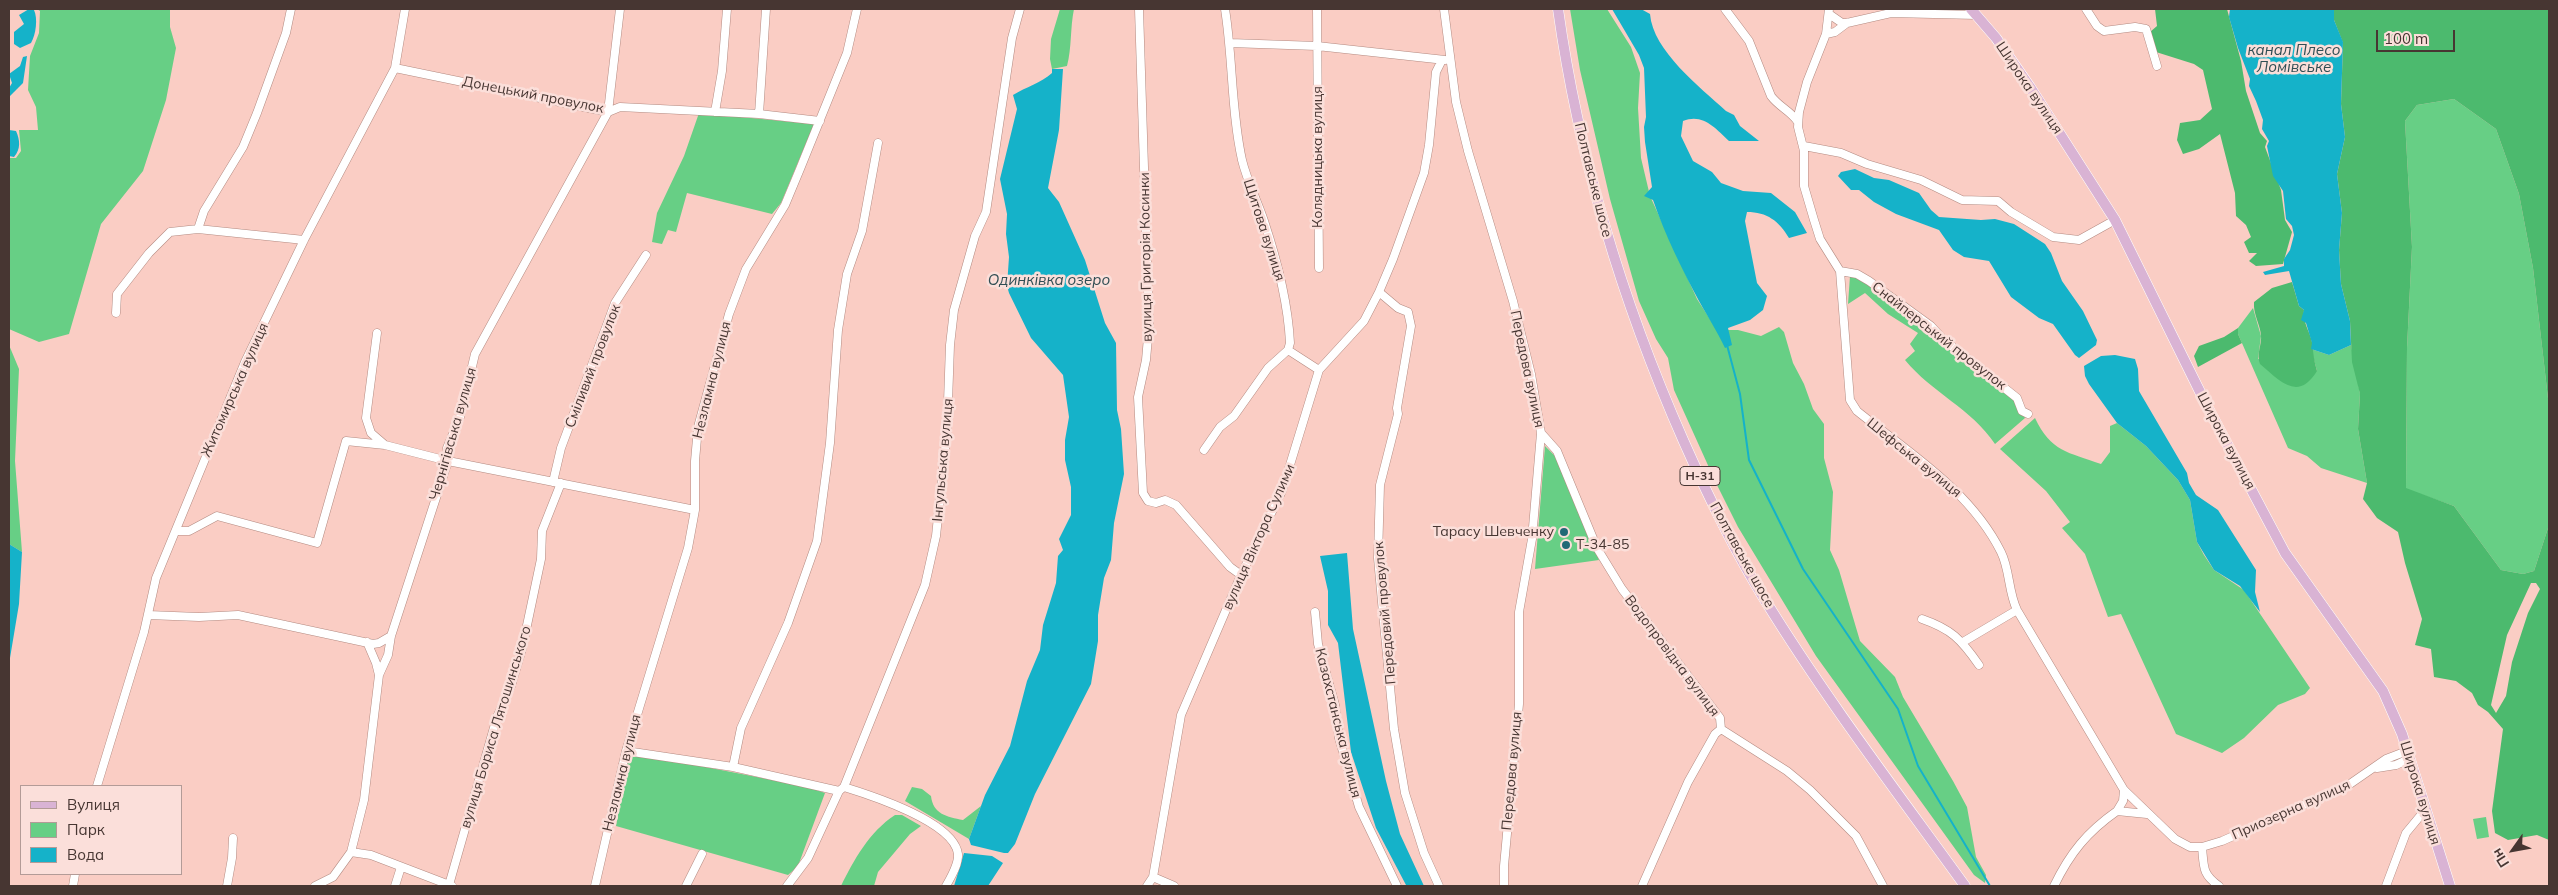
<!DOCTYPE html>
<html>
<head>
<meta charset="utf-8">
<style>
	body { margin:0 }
	#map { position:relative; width:2558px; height:895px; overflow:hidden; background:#facdc4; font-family:Mulish,sans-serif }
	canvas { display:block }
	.frame { position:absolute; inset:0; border:10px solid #473632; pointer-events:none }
	.legend { position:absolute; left:20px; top:785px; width:162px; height:90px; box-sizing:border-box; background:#fbdfda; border:1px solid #b39b97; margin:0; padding:6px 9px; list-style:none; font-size:15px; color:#473632 }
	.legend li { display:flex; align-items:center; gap:10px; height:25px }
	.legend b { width:25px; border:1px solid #b39b97 }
	.north { position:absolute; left:2488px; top:825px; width:50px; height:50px; -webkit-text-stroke:4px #fbdfda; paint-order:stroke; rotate:238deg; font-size:14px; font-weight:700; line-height:20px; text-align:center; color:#473632 }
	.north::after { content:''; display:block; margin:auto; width:18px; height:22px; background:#473632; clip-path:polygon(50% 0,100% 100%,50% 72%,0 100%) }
	.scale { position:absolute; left:2376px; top:30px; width:79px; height:22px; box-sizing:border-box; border:2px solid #473632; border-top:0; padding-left:6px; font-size:15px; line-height:18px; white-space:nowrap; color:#473632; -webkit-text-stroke:4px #fbdfda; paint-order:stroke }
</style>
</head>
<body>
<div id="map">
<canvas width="2558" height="895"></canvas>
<div class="frame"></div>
<ul class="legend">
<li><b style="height:6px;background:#d9b3d4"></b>Вулиця</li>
<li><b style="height:14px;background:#67cf85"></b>Парк</li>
<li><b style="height:14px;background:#15b2c9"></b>Вода</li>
</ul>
<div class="north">Пн</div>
<div class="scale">100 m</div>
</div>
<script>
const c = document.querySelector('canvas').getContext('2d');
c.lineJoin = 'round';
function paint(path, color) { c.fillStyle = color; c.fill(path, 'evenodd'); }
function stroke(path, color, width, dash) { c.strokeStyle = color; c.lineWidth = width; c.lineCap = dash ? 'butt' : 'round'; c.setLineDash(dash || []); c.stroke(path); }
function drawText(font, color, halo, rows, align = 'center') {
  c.font = font + ' Mulish,sans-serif'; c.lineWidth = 5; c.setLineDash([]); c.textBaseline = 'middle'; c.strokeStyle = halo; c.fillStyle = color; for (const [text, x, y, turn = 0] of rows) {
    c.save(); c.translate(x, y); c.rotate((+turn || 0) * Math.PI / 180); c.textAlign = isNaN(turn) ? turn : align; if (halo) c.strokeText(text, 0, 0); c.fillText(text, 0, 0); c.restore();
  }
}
const green = new Path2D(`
	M37,9H170V27L176,48L166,100L143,171L101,224L69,334L39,342L9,329V158H16L21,151L19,130H38L36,107L28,90L30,56L39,33L40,11Z
	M1060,9H1074C1070,28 1072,47 1067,66L1052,69L1050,59L1051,39Z
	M1570,9H1607L1631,47L1640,73L1638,108L1641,158L1650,196L1697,299L1717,330H1738L1761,336L1779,327L1784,332L1793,363L1804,384L1813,409L1824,424V458L1833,492L1830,550L1839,570L1860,641L1895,677L1903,697L1953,781L1967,807L1976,857L1986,875L1985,883L1974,875L1816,656L1738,527L1716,483L1674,390L1668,358L1656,339L1639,301L1610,199L1580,70Z
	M2454,99L2496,129L2519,194L2533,268L2549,407V525L2534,571L2523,574L2501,570L2454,506L2406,489L2407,348L2412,247L2405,121L2417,105Z
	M699,113L814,124L781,203L772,214L687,193L676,232L668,230L662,244L652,242L657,213L684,156Z
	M1850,276L1863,280L1924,324L2017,399L2025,418L1995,444C1971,408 1932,393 1905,360L1915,351L1910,344L1918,333L1888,314L1865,293L1848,304Z
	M2253,308L2261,336L2258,359L2317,371L2311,349L2329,355L2351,345L2360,394L2358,429L2367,483L2321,468L2307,456L2288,448L2238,334V328Z
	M9,345L19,369L15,461L22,552L9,544Z
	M2035,418C2051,452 2068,452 2101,464L2110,452V426L2117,423L2146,446L2178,480L2190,500L2197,542L2204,555L2214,570L2244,590L2310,688L2305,694L2278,705L2244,738L2222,753L2176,734L2121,614L2108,617L2085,554L2062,528L2070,522L2046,491L2000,449Z
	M1545,446L1557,458L1599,560L1535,569Z
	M629,752L808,787L825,793L798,866L788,875L616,826Z
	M912,787L922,789L931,796C933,814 947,817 963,820L981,806L969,839L905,801Z
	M895,815H902L921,826L910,834L878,872L874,886H841C854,860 869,832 895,815Z
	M2486,817L2489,837L2477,839L2473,819Z`);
const forest = new Path2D(`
	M2155,9H2227L2241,61L2246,91L2260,133L2267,141L2265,147L2281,190L2285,220L2292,232L2283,264L2256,266L2249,261L2257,253H2249L2244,242L2251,237L2246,225L2236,216L2235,193L2220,134L2199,149L2183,154L2177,140L2180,123L2200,120L2212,109L2203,70L2194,64L2156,52L2150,32L2157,26Z
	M2334,9H2549V407L2533,268L2519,194L2496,129L2454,99L2417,105L2405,121L2412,247L2407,348L2406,488L2454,506L2501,570L2523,574L2534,571L2549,525V840L2537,835L2508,840L2495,833L2492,811L2503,729L2488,712L2478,705L2472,693L2456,681L2434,677L2431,649L2415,645L2422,619L2405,563L2398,532L2377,518L2363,499L2367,483L2358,429L2360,394L2352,362L2350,321L2341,284L2339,250L2342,213L2337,174L2345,137L2341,104L2343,43L2334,20ZM2531,583H2536L2540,589L2528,613L2512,662L2506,696L2496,713L2491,705L2507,635Z
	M2292,282L2299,306L2304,310C2302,321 2310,332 2312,342C2313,352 2314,361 2317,371C2298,402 2280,381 2260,364C2256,354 2262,345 2261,335C2260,324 2253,314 2254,302L2272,288Z
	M2238,328V334L2242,343L2198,367L2194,356L2199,346L2224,337Z`);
const water = new Path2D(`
	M29,9L34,10C38,18 36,35 31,43L20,48L14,44V32L24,24L19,15Z
	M1612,9H1641L1650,14C1653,51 1700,87 1726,111L1734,115L1740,126L1759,141H1729C1715,128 1703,113 1683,121L1681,136L1693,161L1712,172L1721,183L1743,191L1771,193L1795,212L1807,233L1789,238C1779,221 1767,212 1747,212L1745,221L1757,283L1767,296L1763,310L1750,320L1728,328L1732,345L1725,348C1717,331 1708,317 1699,301C1682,269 1665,235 1653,200L1644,196L1652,187L1645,142L1644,127L1646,117L1644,68L1639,55Z
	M2230,9H2334V20L2343,42L2341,104L2345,137L2337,174L2342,213L2339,250L2341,284L2350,321L2351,345L2329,355L2311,349L2312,343L2306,323L2301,320L2304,310L2299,306L2289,271L2265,275L2263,272L2284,266V259L2290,250L2294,235L2292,226L2286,219L2283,191L2273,176L2267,146L2269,141L2262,129L2263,120L2256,101L2249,86L2250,79L2238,48L2229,17Z
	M27,56L23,83L9,97V88L12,83L9,74L20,66L23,57Z
	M1052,69H1063L1059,130L1048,188L1059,202L1085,260L1105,323L1116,343L1117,410L1121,429L1124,474L1114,523L1111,560L1104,578L1098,615V641L1091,684L1035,794L1015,844L1008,853H1004L971,845L969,839L985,795L1010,746L1027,681L1040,650L1043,625L1056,583L1058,556L1063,550L1059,539L1071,515V487L1065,460V440L1069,417L1063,375L1031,338L1009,293L1007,286L1009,257L1006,234L1007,214L1000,179L1017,109L1013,95C1026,87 1041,83 1052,73Z
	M9,130L16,131C20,140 21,149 14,157L9,156Z
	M1855,169L1874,178L1889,180L1919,193L1931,210L1939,217L1981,220L1995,219L2014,224L2045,244L2051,253L2062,281L2083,311L2097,340L2096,345L2079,358L2075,355L2053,324L2039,318L2011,297L1989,261L1964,257L1953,250L1939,230L1896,214L1874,202L1859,190H1851L1838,176L1841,172Z
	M2115,355L2135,359L2138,369L2139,391L2187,473L2189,483L2196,495L2218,510L2256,570L2255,592L2260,612L2240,586L2214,570L2197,542L2190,500L2178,480L2146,446L2117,423L2089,384L2085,376L2084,366L2101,356Z
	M9,544L22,552L19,604L9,664Z
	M1347,553L1353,629L1386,781L1400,834L1424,886L1406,885L1376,828L1351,752L1338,643L1328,625V591L1320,556Z
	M964,853L992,856L1003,863L988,886H954Z`);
const stream = new Path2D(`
	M1727,345L1740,394L1749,460L1803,569L1898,709L1918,766L1990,886`);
const minor = new Path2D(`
	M1139,9L1149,326L1146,360L1138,397L1143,493L1148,501L1156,503L1165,500L1176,505L1230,567L1241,575
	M1317,9L1319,268
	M1444,9L1456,102L1468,151L1513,301L1531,374L1541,433L1532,539L1519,612V704L1504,866V886
	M1725,9L1749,41L1771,96C1779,107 1791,111 1798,122
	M1829,9L1826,34L1807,82L1799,112L1798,127L1804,151V186L1814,220L1820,239L1840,271L1850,400L1857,411C1909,453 1970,490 2001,552C2010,570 2008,591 2017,610L2124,790L2175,839L2190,847H2202L2222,841L2347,786L2386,759L2407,751
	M2086,9L2097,26L2104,31L2135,27L2146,29L2157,66
	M1829,14L1842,23H1847L1891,13L1977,15
	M1826,34L1835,32L1847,23
	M1230,43L1317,46L1445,60
	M395,68L608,112L620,107L759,114L820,121
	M715,112L722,71L727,9
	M759,114L766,9
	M1804,146L1841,153L1867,164L1921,180L1962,200L1998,201L2011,212L2053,237L2079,240L2115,220
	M198,229L204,211L243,147L257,113L286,33L291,9
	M1840,271L1857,274L1869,281L1931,326L1943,339L2017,398L2022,411L2028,414
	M1379,292L1398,308L1408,312L1411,326L1397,408L1398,414L1380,485L1378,558L1382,602L1394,729L1405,793L1424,853L1439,886
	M116,313L117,294L149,253L170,232L198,229L304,240
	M377,333L366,418L371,433L385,445
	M1288,350L1319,370
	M1541,433L1557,451L1597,548L1622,589L1720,718L1721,729L1787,771L1810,790L1856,836L1883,886
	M1204,450L1220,427L1234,416L1268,368L1288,350L1290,343C1288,302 1277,260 1264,221C1257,200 1247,181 1242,160C1231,110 1233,59 1225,9
	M553,482L561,448L608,322L615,303L646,255
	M176,531H189L217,516L317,543L346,441L385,445L448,461L695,510
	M1315,612L1318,644L1335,705L1339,738L1359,807L1397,886
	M148,615L199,617L238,615L373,644L379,643L391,636
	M1922,619C1951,629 1961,639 1979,665
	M367,642L376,663L379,675
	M1963,642L2017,610
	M626,751L733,767L839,791
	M733,767L741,728L788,623L817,541L830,443L838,330L847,274L862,231L878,143
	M2377,768L2396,765L2409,759
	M97,786L144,632L156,578L245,362L304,240L395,68L405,9
	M844,787C870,795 954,822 958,854C959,864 951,877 946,886
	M2117,811L2123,801L2124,790
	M2202,847C2204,867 2202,874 2219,886
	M351,852L371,855L452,886
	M1153,877L1174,886
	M449,885L497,717L511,686L522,649L541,559L542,531L561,483
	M73,886L75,874
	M227,886L232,858L233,838
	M315,886L333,877L351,852L364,800L379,675L388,655L391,636L448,461L447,448L460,417L475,354L608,112L620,9
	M395,886L401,867
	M595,886L626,751L688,548L695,510V461L698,427L729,314L746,269L785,205L800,169L847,53L857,9
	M686,886L702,854
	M787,886L808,858L839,791L844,787L925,585L936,536L947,431L950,345L954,310L975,236L986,212L1012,38L1020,9
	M1147,886L1153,877L1181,715L1241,575L1282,491L1319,370L1364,321L1379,292L1393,259L1424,173L1429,145L1436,72L1442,60
	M1642,886L1688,782L1715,734L1721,729
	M2054,886C2070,853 2087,832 2117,811L2147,814
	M2386,886L2406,833L2425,810`);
const major = new Path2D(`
	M1558,9C1579,159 1623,304 1684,442C1708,496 1734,550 1765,600C1826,699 1897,792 1965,886
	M1971,9L1996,38L2030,87L2115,220L2206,404L2285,553L2383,691L2402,734L2450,886`);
const markers = [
	[1564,532,5,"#216976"],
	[1566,545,5,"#216976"]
];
const shields = [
	[1700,476,40]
];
const shieldNames = [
	["Н-31",1700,476]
];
const streetNames = [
	["Широка вулиця",2029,88,56],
	["Донецький провулок",533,95,11],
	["Колядницька вулиця",1318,157,-90],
	["Полтавське шосе",1593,180,76],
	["Щитова вулиця",1264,230,72],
	["вулиця Григорія Косинки",1146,257,-91],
	["Снайперський провулок",1939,336,38],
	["Сміливий провулок",593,366,-69],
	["Передова вулиця",1527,369,78],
	["Незламна вулиця",712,380,-76],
	["Житомирська вулиця",235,390,-66],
	["Чернігівська вулиця",453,434,-74],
	["Широка вулиця",2226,441,62],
	["Шефська вулиця",1914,458,39],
	["Інгульська вулиця",943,460,-85],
	["вулиця Віктора Сулими",1259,537,-66],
	["Полтавське шосе",1742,555,61],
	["Передовий провулок",1385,613,-95],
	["Водопровідна вулиця",1672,656,53],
	["Казахстанська вулиця",1338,723,76],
	["вулиця Бориса Лятошинського",496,727,-73],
	["Передова вулиця",1512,771,-85],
	["Незламна вулиця",622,773,-76],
	["Широка вулиця",2420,793,73],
	["Приозерна вулиця",2291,810,-24]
];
const poiNames = [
	["Тарасу Шевченку",1554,532],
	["Т-34-85",1576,545,"left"]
];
const waterNames = [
	["канал Плесо",2294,50],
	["Ломівське",2294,67],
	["Одинківка озеро",1049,280]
];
paint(green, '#67cf85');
paint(forest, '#4cba6e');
paint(water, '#15b2c9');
stroke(stream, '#15b2c9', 2);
stroke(minor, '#b38a81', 9);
stroke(major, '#fff', 11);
stroke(minor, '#fff', 8);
stroke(major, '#d9b3d4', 10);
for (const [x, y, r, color] of markers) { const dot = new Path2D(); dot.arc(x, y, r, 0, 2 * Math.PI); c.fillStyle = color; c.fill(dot); stroke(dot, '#fbdfda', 2); }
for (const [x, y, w] of shields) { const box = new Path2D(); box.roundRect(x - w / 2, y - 9.5, w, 19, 4); c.fillStyle = '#fbdfda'; c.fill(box); stroke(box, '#473632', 1); }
drawText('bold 12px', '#473632', null, shieldNames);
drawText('14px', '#473632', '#fbdfda', streetNames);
drawText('14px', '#473632', '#fbdfda', poiNames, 'right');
drawText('italic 15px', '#314e54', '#fbdfda', waterNames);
</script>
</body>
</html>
